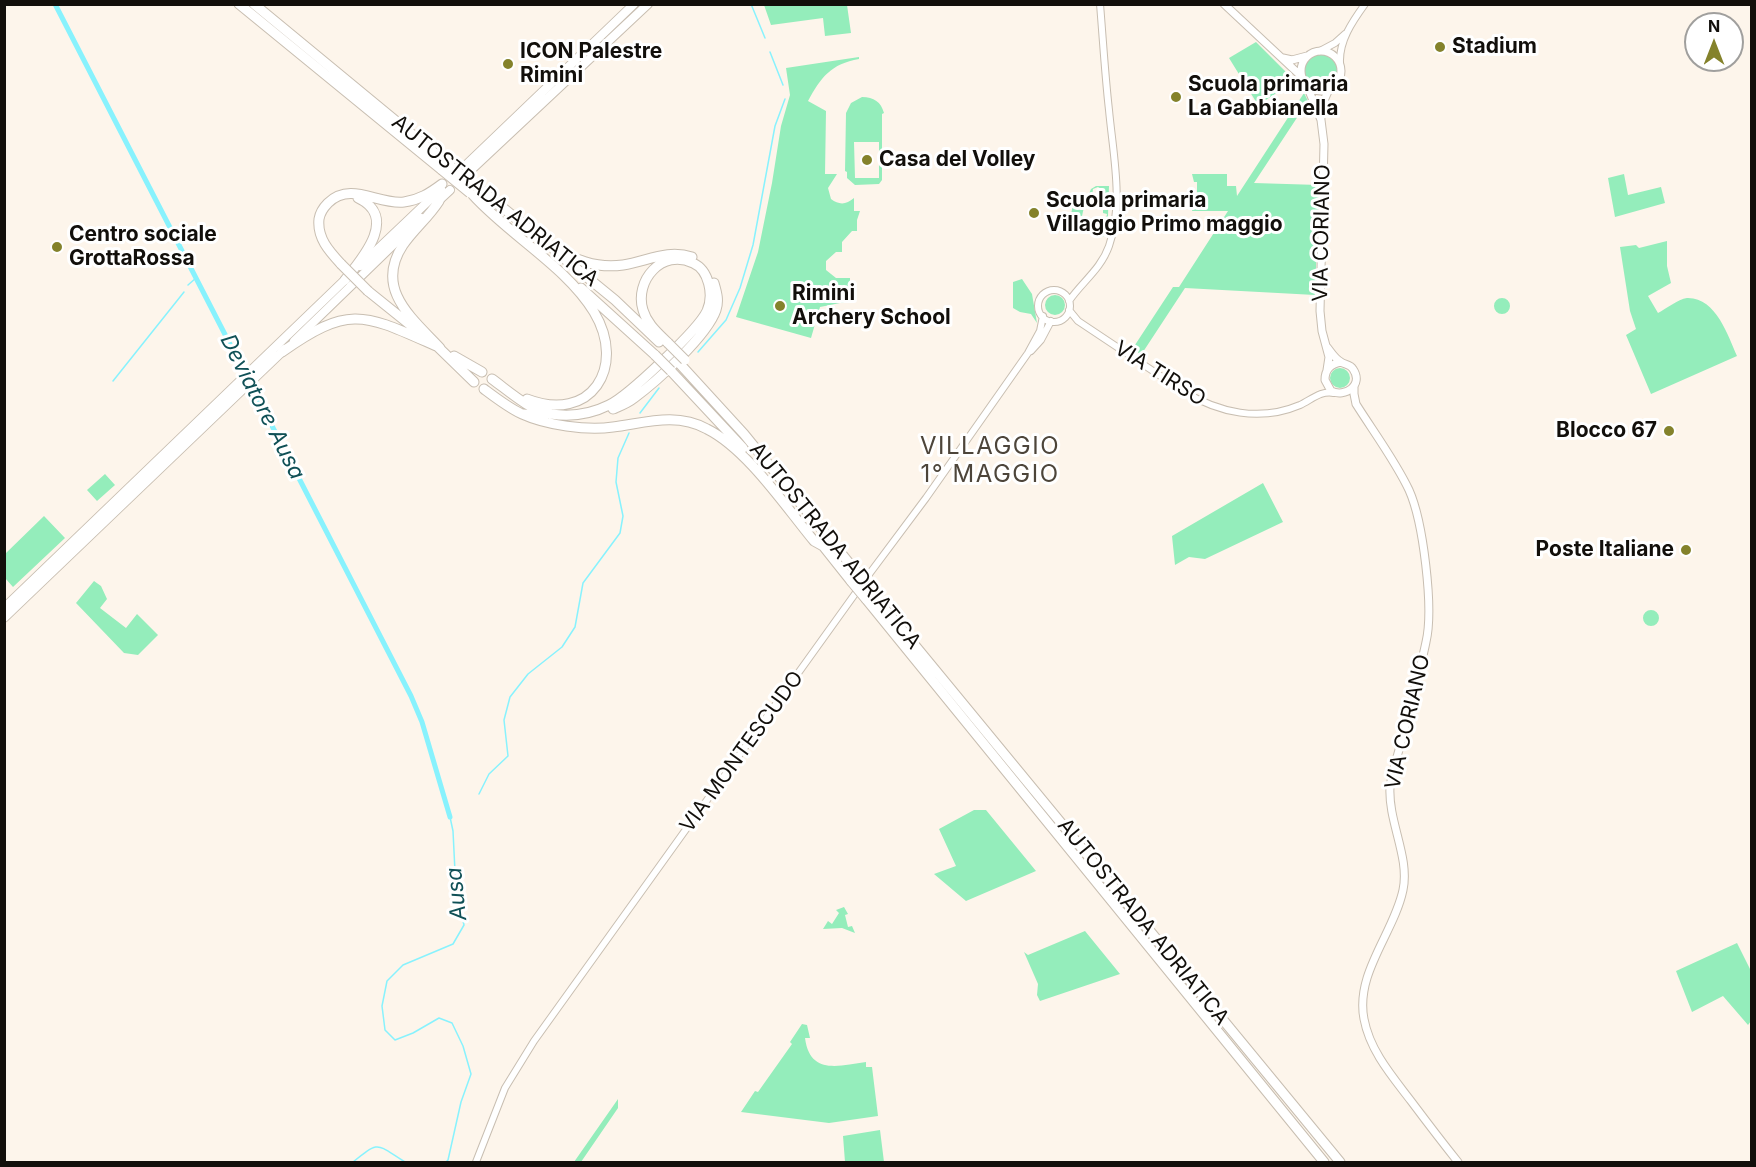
<!DOCTYPE html>
<html>
<head>
<meta charset="utf-8">
<style>
	body { margin:0 }
	#map { position:relative; width:1756px; height:1167px; overflow:hidden; background:#fdf5eb; font-family:Inter,sans-serif }
	canvas { display:block }
	.frame { position:absolute; inset:0; border:6px solid #120f0b; pointer-events:none }
	.north { position:absolute; left:1684px; top:12px; width:60px; height:60px; box-sizing:border-box; background:#fff; border:2px solid #a09f9d; border-radius:50%; rotate:0deg; font-size:16px; font-weight:700; line-height:24px; text-align:center; color:#120f0b }
	.north::after { content:''; display:block; margin:auto; width:21px; height:27px; background:#84822b; clip-path:polygon(50% 0,100% 100%,50% 72%,0 100%) }
</style>
</head>
<body>
<div id="map">
<canvas width="1756" height="1167"></canvas>
<div class="frame"></div>
<div class="north">N</div>
</div>
<script>
const c = document.querySelector('canvas').getContext('2d');
c.lineJoin = 'round';
function paint(path, color) { c.fillStyle = color; c.fill(path, 'evenodd'); }
function stroke(path, color, width, dash) { c.strokeStyle = color; c.lineWidth = width; c.lineCap = dash ? 'butt' : 'round'; c.setLineDash(dash || []); c.stroke(path); }
function drawText(font, color, halo, rows, align = 'center') {
  c.font = font + ' Inter,sans-serif'; c.lineWidth = 6; c.setLineDash([]); c.textBaseline = 'middle'; c.strokeStyle = halo; c.fillStyle = color; for (const [text, x, y, turn = 0] of rows) {
    c.save(); c.translate(x, y); c.rotate((+turn || 0) * Math.PI / 180); c.textAlign = isNaN(turn) ? turn : align; if (halo) c.strokeText(text, 0, 0); c.fillText(text, 0, 0); c.restore();
  }
}
const green = new Path2D(`
	M764,5H847L851,33L825,36L823,18L771,25Z
	M1256,42L1295,81L1258,105L1229,58Z
	M1304 71a18 18 0 1 1 36 0a18 18 0 1 1-36 0Z
	M859,57V59C831,64 821,77 808,101L826,111L825,174H837L828,188L831,199C839,205 846,205 854,198V211H860L857,220V231H852L842,242V252H836L826,261V270L836,278H850V298L845,302L820,307L811,338L736,317L758,252L772,183L781,126L790,95L786,68Z
	M1304,93L1308,101L1254,183L1319,185L1315,295L1185,288L1141,355L1133,348L1173,287H1179L1228,211H1192L1197,193V182H1194L1192,174H1227V186H1236L1237,196Z
	M862,97C874,97 881,102 884,113L882,114V180L879,184L855,185L847,178V172L845,171L846,113L851,103ZM854,142H879V178H855Z
	M1624,174L1628,195L1661,187L1665,203L1615,217L1608,178Z
	M1096,186H1109L1108,216L1104,236L1102,237L1101,234H1098L1100,229H1104L1107,214L1103,213V210H1107V196H1103L1104,191L1098,187L1093,189L1092,196H1088L1091,189Z
	M1075,196L1086,198L1082,216L1071,214Z
	M1667,241V266L1671,283L1648,296L1658,313C1666,309 1678,299 1687,298C1716,297 1728,336 1737,356L1651,394L1626,335L1636,329L1630,311L1620,247L1636,245L1639,248Z
	M1022,279L1032,294L1037,323L1031,314L1020,312L1013,308V282Z
	M1045 305a10 10 0 1 1 20 0a10 10 0 1 1-20 0Z
	M1494 306a8 8 0 1 1 16 0a8 8 0 1 1-16 0Z
	M1330 378a10 10 0 1 1 20 0a10 10 0 1 1-20 0Z
	M105,474L115,485L97,501L87,490Z
	M1263,483L1283,522L1205,559L1189,557L1175,565L1172,536Z
	M44,516L65,538L13,587L5,578V554Z
	M94,581L101,586L107,599L100,608L126,628L137,614L158,635L138,655L124,653L76,603Z
	M1643 618a8 8 0 1 1 16 0a8 8 0 1 1-16 0Z
	M974,810H986L1036,871L966,901L934,874L956,866L939,829Z
	M844,907L848,914L845,915L848,927L852,926L855,933L842,928L823,929L828,921L832,924L839,913L836,910Z
	M1085,931L1120,974L1040,1001L1037,995L1038,984L1024,952L1028,955Z
	M1737,943L1751,971V1021L1748,1025L1723,996L1692,1012L1676,971Z
	M802,1024L807,1025L810,1038H805C810,1075 838,1066 866,1062V1067H872L878,1116L829,1123L741,1112L755,1091L758,1092L792,1044L790,1042Z
	M618,1099V1108L581,1162H574Z
	M880,1130L884,1162H845L843,1136Z`);
const stream = new Path2D(`
	M751,4L765,38
	M770,52L783,85
	M188,285L196,278
	M698,352L726,320L740,288L753,245L775,126L785,99
	M113,381L184,292
	M640,413L659,388
	M479,794L489,774L508,756L504,720L510,697L528,674L562,647L575,627L583,583L620,533L623,516L616,482L618,458L629,433
	M353,1162C380,1140 376,1144 405,1162
	M446,1162L448,1160L461,1102L471,1074L463,1046L452,1023L439,1018L413,1033L395,1040L385,1030L382,1006L387,981L403,965L453,944L464,925L456,892L453,831L450,817`);
const canal = new Path2D(`
	M55,4L411,696L422,722L450,817`);
const tertiary = new Path2D(`
	M1320,51L1335,43L1345,34
	M1340,63C1339,41 1352,22 1365,4
	M1038 306a16 16 0 1 1 32 0a16 16 0 1 1-32 0Z
	M1069,301C1082,282 1101,269 1109,246C1124,203 1113,154 1109,110C1105,75 1103,40 1100,4
	M1069,310L1078,321L1183,391C1219,413 1260,422 1300,405C1311,400 1321,390 1334,393
	M1031,351L1041,340L1051,321
	M476,1162L505,1088L534,1041L870,573L926,498L1028,353L1040,331L1043,316`);
const secondary = new Path2D(`
	M1224,4L1301,76
	M1301 71a20 20 0 1 1 40 0a20 20 0 1 1-40 0Z
	M1283,58L1292,60L1307,56
	M1307,86L1321,120L1324,144L1320,311L1322,331L1329,357L1327,370
	M1321,118L1323,103L1329,89
	M1327,347C1331,352 1335,359 1341,362C1345,365 1350,364 1353,369C1364,385 1345,398 1331,391L1325,380C1325,369 1331,364 1341,362
	M1354,386V394L1356,404C1373,431 1396,462 1409,490C1423,521 1434,608 1426,642C1419,676 1409,709 1401,743C1397,757 1392,773 1390,787C1388,822 1410,857 1403,890C1394,933 1355,973 1364,1019C1370,1051 1392,1076 1411,1101C1426,1121 1442,1142 1458,1162`);
const primary = new Path2D(`
	M466,165L634,4
	M472,169L648,4
	M436,203L450,190
	M360,266L441,189
	M294,341L421,218
	M4,608L349,276
	M4,618L285,349`);
const motorway = new Path2D(`
	M239,4L442,170
	M254,4L448,164
	M476,186L554,249
	M473,195C509,235 567,267 594,312C627,367 591,424 527,399
	M439,201C429,217 414,229 403,245C374,289 412,318 440,348
	M551,246C574,259 595,269 623,265C648,261 667,249 692,257
	M566,260L615,300L659,342
	M341,264C329,251 317,238 319,219C320,213 323,208 328,203C351,181 378,205 404,202C419,200 430,193 442,184
	M345,280C362,259 399,217 358,198
	M581,288L655,355
	M368,291L419,332
	M437,346L474,382
	M282,352C350,304 364,314 436,346
	M454,356L482,372
	M679,363L744,434L858,574
	M671,371L743,448
	M492,379C510,392 529,410 551,414C571,417 591,414 609,405C628,396 698,330 707,311C714,295 709,270 693,263C662,248 634,281 643,310C647,324 658,333 668,343
	M484,389C496,398 509,408 522,414C546,425 587,431 613,427C645,423 676,412 707,429C747,449 785,506 814,541L823,546
	M613,409C620,406 628,403 634,398C656,382 707,336 716,310C719,301 717,293 714,283
	M523,414L544,416
	M820,542L851,581
	M871,592L1340,1162
	M866,599L1324,1162`);
const motorwayBridge = new Path2D(`
	M448,164L476,186
	M442,170L470,193
	M341,264L368,291
	M668,343L685,360
	M655,355L671,371
	M858,574L871,592
	M851,581L866,599`);
const markers = [
	[1440,47,6,"#84822b"],
	[508,64,6,"#84822b"],
	[1176,97,6,"#84822b"],
	[867,160,6,"#84822b"],
	[1034,213,6,"#84822b"],
	[57,247,6,"#84822b"],
	[780,306,6,"#84822b"],
	[1669,431,6,"#84822b"],
	[1686,550,6,"#84822b"]
];
const poiNames = [
	["Stadium",1452,47],
	["ICON Palestre",520,52],
	["Rimini",520,76],
	["Scuola primaria",1188,85],
	["La Gabbianella",1188,109],
	["Casa del Volley",879,160],
	["Scuola primaria",1046,201],
	["Villaggio Primo maggio",1046,225],
	["Centro sociale",69,235],
	["GrottaRossa",69,259],
	["Rimini",792,294],
	["Archery School",792,318],
	["Blocco 67",1657,431,"right"],
	["Poste Italiane",1674,550,"right"]
];
const streetNames = [
	["AUTOSTRADA ADRIATICA",495,201,39],
	["VIA CORIANO",1322,233,-89],
	["VIA TIRSO",1160,374,32],
	["AUTOSTRADA ADRIATICA",835,546,51],
	["VIA CORIANO",1408,722,-77],
	["VIA MONTESCUDO",742,752,-54],
	["AUTOSTRADA ADRIATICA",1143,922,51]
];
const waterNames = [
	["Deviatore Ausa",262,407,63],
	["Ausa",457,894,-96]
];
const quarterNames = [
	["VILLAGGIO",990,447],
	["1° MAGGIO",990,475]
];
paint(green, '#94edbb');
stroke(stream, '#88f2fd', 1.5);
stroke(canal, '#88f2fd', 5);
stroke(tertiary, '#c8beb1', 8);
stroke(secondary, '#c8beb1', 9);
stroke(primary, '#c8beb1', 10);
stroke(motorway, '#c8beb1', 11);
stroke(tertiary, '#fff', 6);
stroke(secondary, '#fff', 7);
stroke(primary, '#fff', 8);
stroke(motorway, '#fff', 9);
stroke(motorwayBridge, '#c8beb1', 11, []);
stroke(motorwayBridge, '#fff', 9);
for (const [x, y, r, color] of markers) { const dot = new Path2D(); dot.arc(x, y, r, 0, 2 * Math.PI); c.fillStyle = color; c.fill(dot); stroke(dot, '#fff', 2); }
drawText('bold 21px', '#120f0b', '#fff', poiNames, 'left');
drawText('21px', '#120f0b', '#fff', streetNames);
drawText('italic 22px', '#0f5056', '#fff', waterNames);
c.letterSpacing = '1.5px';
drawText('24px', '#4d453a', '#fff', quarterNames);
c.letterSpacing = '0px';
</script>
</body>
</html>
